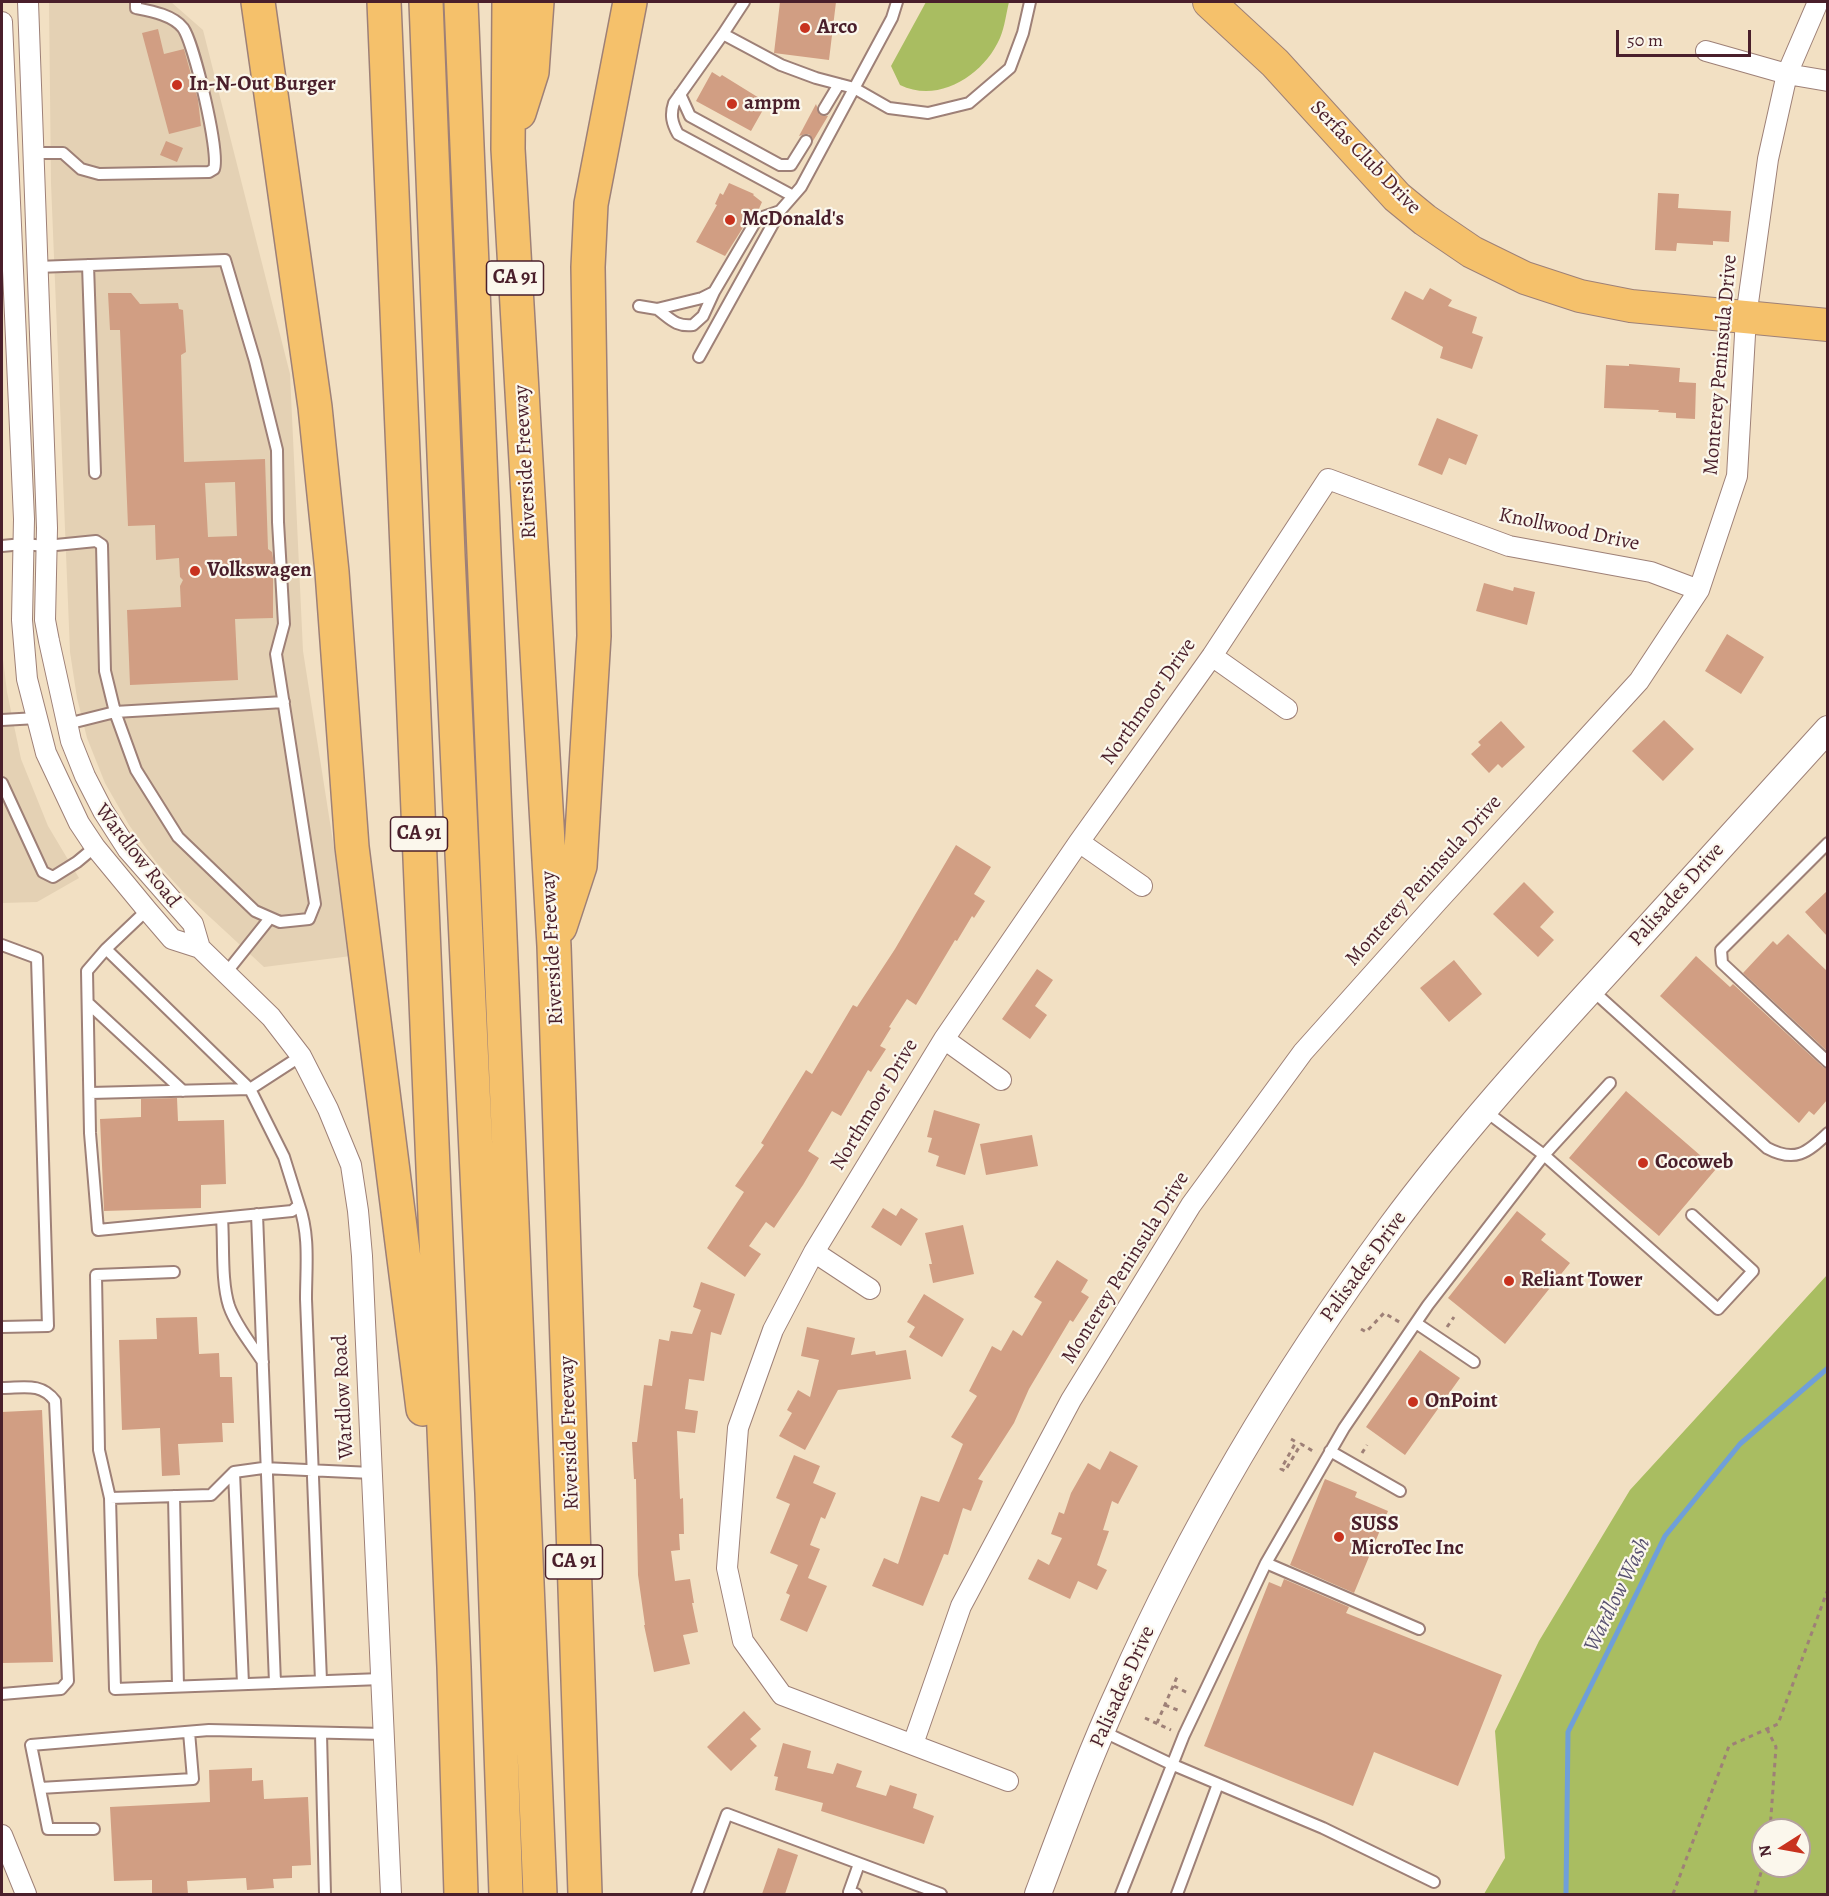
<!DOCTYPE html>
<html>
<head>
<meta charset="utf-8">
<style>
	body { margin:0 }
	#map { position:relative; width:1829px; height:1896px; overflow:hidden; background:#f2e0c3; font-family:Alegreya,serif }
	canvas { display:block }
	.frame { position:absolute; inset:0; border:3px solid #4a1f2b; pointer-events:none }
	.north { position:absolute; left:1751px; top:1818px; width:60px; height:60px; box-sizing:border-box; background:#fbf7ec; border:2px solid #b4a19f; border-radius:50%; rotate:259deg; font-size:16px; font-weight:700; line-height:24px; text-align:center; color:#4a1f2b }
	.north::after { content:''; display:block; margin:auto; width:21px; height:27px; background:#c8321e; clip-path:polygon(50% 0,100% 100%,50% 72%,0 100%) }
	.scale { position:absolute; left:1616px; top:30px; width:135px; height:27px; box-sizing:border-box; border:3px solid #4a1f2b; border-top:0; padding-left:8px; font-size:18px; line-height:21px; white-space:nowrap; color:#4a1f2b; -webkit-text-stroke:4px #fbf7ec; paint-order:stroke }
</style>
</head>
<body>
<div id="map">
<canvas width="1829" height="1896"></canvas>
<div class="frame"></div>
<div class="north">N</div>
<div class="scale">50 m</div>
</div>
<script>
const c = document.querySelector('canvas').getContext('2d');
c.lineJoin = 'round';
function paint(path, color) { c.fillStyle = color; c.fill(path, 'evenodd'); }
function stroke(path, color, width, dash) { c.strokeStyle = color; c.lineWidth = width; c.lineCap = dash ? 'butt' : 'round'; c.setLineDash(dash || []); c.stroke(path); }
function drawText(font, color, halo, rows, align = 'center') {
  c.font = font + ' Alegreya,serif'; c.lineWidth = 4.5; c.setLineDash([]); c.textBaseline = 'middle'; c.strokeStyle = halo; c.fillStyle = color; for (const [text, x, y, turn = 0] of rows) {
    c.save(); c.translate(x, y); c.rotate((+turn || 0) * Math.PI / 180); c.textAlign = isNaN(turn) ? turn : align; if (halo) c.strokeText(text, 0, 0); c.fillText(text, 0, 0); c.restore();
  }
}
const built = new Path2D(`
	M49,2H171L203,30L290,374L303,651L351,956L264,967L186,895L156,862L129,825L105,783L87,738L77,698L70,652L51,183Z
	M2,651L7,692L21,759L48,826L79,878L37,902L2,903Z`);
const green = new Path2D(`
	M926,2H1009C1006,14 1005,26 1000,38C984,75 939,104 900,85L891,66Z
	M1827,1275V1894H1484L1505,1858L1495,1731L1539,1641L1630,1490ZM1763,1830H1799V1866H1763Z`);
const stream = new Path2D(`
	M1566,1894L1568,1732L1665,1536L1740,1444L1828,1368`);
const building = new Path2D(`
	M780,2H836L829,60L774,53Z
	M158,29L164,54L184,49L198,100L201,126L169,134L142,33Z
	M712,72L720,77L722,75L764,101L761,106L764,108L751,131L696,101Z
	M816,104L820,115L828,116L813,141L809,134H806L799,136Z
	M166,141L183,148L177,162L160,155Z
	M729,183L754,194L753,195L762,202L758,211L751,215L725,256L696,242L717,205L715,204L720,193L723,195Z
	M1658,193L1679,194L1678,208L1731,211L1729,242L1713,241V245L1677,243L1676,251L1655,250Z
	M1430,288L1452,300L1448,306L1477,317L1472,333L1483,337L1472,369L1440,358L1443,347L1391,319L1405,291L1423,300Z
	M108,293H131L140,304L178,303L179,309L183,310L186,352L181,355L184,462L265,459L268,549L272,552L273,558V618L235,619L238,680L130,685L127,610L181,607L180,586L183,580L180,577L179,558L156,560L155,525L128,526L120,330H110ZM235,482L237,536L208,537L205,483Z
	M1629,364L1680,368L1679,382L1696,383L1695,419L1676,418V413L1658,412L1659,410L1604,408L1606,365L1629,366Z
	M1437,418L1478,435L1466,465L1449,458L1442,475L1418,465Z
	M1484,583L1513,591L1514,587L1535,592L1527,625L1476,611Z
	M1727,634L1764,657L1741,694L1705,671Z
	M1664,720L1694,749L1663,781L1632,751Z
	M1501,721L1525,747L1502,768L1498,764L1489,773L1471,754L1481,745L1478,742Z
	M956,845L991,867L974,894L985,901L974,918L972,916L957,941L955,940L916,1005L907,999L889,1027L891,1028L880,1046L886,1049L871,1072L868,1070L841,1116L832,1111L808,1151L819,1158L803,1185L774,1228L766,1222L749,1246L761,1254L745,1277L707,1248L744,1192L735,1186L764,1145L761,1143L806,1070L812,1074L853,1005L857,1007L895,949Z
	M1524,882L1554,912L1540,927L1554,940L1538,957L1493,914Z
	M1827,891V936L1805,912Z
	M1788,934L1827,971V1051L1743,973L1773,941L1777,945Z
	M1696,956L1730,987L1733,984L1823,1067L1827,1069V1100L1814,1115L1809,1111L1799,1123L1660,996Z
	M1454,960L1482,994L1449,1022L1420,988Z
	M1037,969L1053,980L1035,1006L1047,1015L1030,1039L1002,1019Z
	M1626,1091L1716,1169L1659,1236L1569,1158Z
	M177,1098L178,1121L224,1120L226,1184L201,1185V1208L104,1211L100,1119L141,1117V1099Z
	M934,1110L980,1124L965,1175L936,1166L939,1156L928,1152L932,1138L927,1137Z
	M1032,1135L1038,1166L986,1175L980,1144Z
	M883,1208L896,1216L901,1208L918,1219L901,1246L871,1227Z
	M1517,1211L1546,1234L1541,1240L1570,1263L1505,1344L1448,1298Z
	M963,1225L974,1274L933,1283L929,1264H932L925,1233Z
	M1057,1260L1088,1280L1081,1292L1089,1297L1073,1322L1070,1320L1029,1389L1014,1423L978,1479L983,1481L971,1511L963,1508L948,1555L944,1554L923,1606L872,1586L884,1558L898,1564L921,1496L939,1502L963,1444L951,1437L977,1396L969,1391L992,1346L1001,1351L1013,1330L1022,1336L1042,1302L1034,1297Z
	M701,1282L735,1294L721,1335L711,1332L704,1381L689,1379L685,1409L698,1411L695,1433L677,1431L680,1499L683,1498L684,1534H679L680,1550L671,1551L675,1581L690,1579L694,1603H692L698,1632L683,1635L690,1664L654,1672L644,1625H645L638,1575L636,1479H634L632,1442H637L644,1385L652,1386L659,1339L669,1341L671,1331L692,1334L701,1310L693,1307Z
	M924,1294L964,1319L942,1357L909,1337L915,1327L907,1322Z
	M197,1317L199,1354L219,1353L220,1377H232L234,1423H222L223,1442L178,1444L180,1475L162,1476L160,1428L122,1430L119,1340L157,1339L156,1318Z
	M807,1327L855,1338L851,1355L875,1351L876,1355L906,1350L911,1379L838,1390L805,1450L779,1436L792,1413L787,1410L798,1390L810,1397L819,1360L801,1356Z
	M1420,1350L1460,1378L1405,1455L1366,1427Z
	M42,1410L53,1662L2,1663V1412Z
	M1110,1451L1138,1466L1118,1504L1112,1501L1103,1530L1109,1531L1097,1565L1107,1570L1097,1590L1078,1581L1070,1599L1028,1579L1038,1559L1049,1565L1062,1538L1051,1534L1059,1512L1064,1514L1071,1493L1088,1463L1100,1470Z
	M794,1455L820,1466L813,1483L836,1493L825,1519L821,1517L810,1545L820,1549L808,1578L827,1586L807,1632L780,1620L790,1595L786,1593L798,1565L770,1553L790,1504L776,1498Z
	M1325,1479L1357,1492L1355,1497L1388,1511L1354,1593L1290,1565Z
	M1284,1579L1349,1607L1346,1613L1502,1675L1458,1786L1374,1752L1353,1806L1204,1746L1269,1582L1281,1587Z
	M744,1711L761,1729L750,1739L757,1746L731,1771L707,1747Z
	M783,1743L811,1751L807,1768L833,1774L837,1763L862,1771L856,1787L886,1796L890,1785L917,1794L913,1808L934,1816L924,1844L821,1811L823,1803L775,1790L778,1777L774,1776Z
	M252,1768V1781L263,1780L264,1799L308,1797L311,1865L292,1866V1878L273,1879L274,1888L247,1890L246,1878L187,1881L188,1894H152V1880L114,1881L110,1807L210,1802L209,1770Z
	M778,1848L798,1855L785,1894H762Z`);
const path = new Path2D(`
	M1447,1327L1454,1317
	M1361,1329L1366,1332L1384,1313L1401,1323
	M1291,1439L1296,1442L1281,1469L1285,1471L1301,1444L1316,1453
	M1362,1453L1367,1445
	M1174,1686L1188,1693
	M1165,1705L1180,1711
	M1145,1718L1171,1730
	M1157,1723L1177,1677
	M1767,1729L1776,1747L1770,1830
	M1673,1894L1729,1746L1778,1724L1828,1589
	M1755,1894L1763,1865`);
const service = new Path2D(`
	M744,2L723,34L674,103C670,115 672,123 678,134L793,196
	M723,34L781,65L816,78L854,88L889,108L928,113L969,103L1010,68L1023,33L1030,2
	M680,94L690,116L780,165H791L806,141
	M824,109L839,84
	M34,153H63L81,169L99,174L209,172L214,169C220,153 194,43 183,28C173,15 151,11 136,8V2
	M88,265L95,473
	M639,306L657,309L702,298L714,292L757,219L780,211
	M657,309C670,318 675,327 693,325L703,316L714,292
	M699,357L780,211L801,187L892,18L897,2
	M2,546L23,544L46,546L96,541L102,545L105,671L115,712L136,770L178,837L255,911L280,922L309,919L315,904L276,654L284,624L278,522L277,450L255,361L225,260L37,267
	M2,720L37,718
	M67,724L115,712L284,702
	M2,783L43,872L53,877L77,862L95,847
	M1828,843L1721,950L1722,963L1828,1062
	M147,910L106,949L250,1089L301,1056
	M2,945L37,958L48,1326L2,1327
	M226,973L270,918
	M1592,990L1767,1148C1795,1163 1807,1153 1828,1133
	M88,1003L183,1091
	M90,1093L250,1089L284,1157L299,1205L292,1211L98,1230L90,1133L87,971L106,949
	M1484,1110L1544,1155L1718,1309L1753,1271L1692,1215
	M299,1205C310,1236 306,1267 306,1299L321,1681
	M257,1214L275,1683
	M222,1218C224,1245 221,1281 229,1306C236,1326 252,1345 263,1362
	M1416,1323L1474,1362
	M2,1388C23,1388 41,1382 55,1401L68,1681L61,1689L2,1694
	M1330,1451L1400,1491
	M234,1472L243,1684
	M372,1473L263,1468L234,1472L211,1495L110,1498L115,1689L381,1679
	M174,1496L178,1686
	M110,1498L99,1450L96,1275L174,1272
	M1266,1563L1419,1629
	M1102,1731L1171,1764L1323,1828L1434,1882
	M321,1734L325,1894
	M40,1788L193,1779L189,1732
	M94,1829H48L31,1745L209,1730L384,1734
	M697,1894L727,1814L941,1894
	M856,1894L849,1892L859,1864
	M1121,1894L1184,1735L1266,1563L1344,1428L1428,1305L1544,1155L1610,1083
	M1177,1894L1218,1784`);
const minor = new Path2D(`
	M28,2L47,528L45,620L49,641L71,741L85,776L103,811L128,850L193,924L200,948
	M2,22L24,519L22,620L27,679L46,753L79,823L95,847L147,910L172,939L200,948L271,1017L301,1056L328,1109L351,1165L358,1211L362,1256L391,1894
	M1706,51L1787,74L1828,81
	M1212,656L1287,709
	M1079,842L1142,886
	M944,1039L1001,1080
	M814,1252L870,1289
	M913,1744L961,1606L1071,1400L1191,1205L1303,1052L1438,901L1639,681L1699,590L1737,476L1746,317L1768,159L1787,74L1818,2
	M1008,1781L782,1695L743,1641L727,1568L738,1428L773,1330L814,1252L944,1039L1079,842L1212,656L1328,479L1509,546L1651,572L1699,590
	M2,1835L26,1894`);
const tertiary = new Path2D(`
	M1038,1894C1064,1825 1089,1756 1120,1689C1192,1526 1285,1371 1390,1228C1458,1136 1535,1051 1612,967C1684,888 1756,808 1828,729`);
const primary = new Path2D(`
	M1209,2L1275,63L1397,197L1425,220L1472,252L1525,278L1580,296L1631,306L1828,325`);
const motorway = new Path2D(`
	M258,2L315,407L332,572L352,847L423,1409
	M384,2L454,1667L461,1894
	M426,2L448,555L492,1493L506,1894
	M461,2L540,1894
	M509,2L508,149L554,946L585,1894
	M519,113L532,72L537,2
	M560,927L580,866L594,636L588,267L591,204L630,2`);
const markers = [
	[805,28,6,"#c8321e"],
	[177,85,6,"#c8321e"],
	[732,104,6,"#c8321e"],
	[730,220,6,"#c8321e"],
	[195,571,6,"#c8321e"],
	[1643,1163,6,"#c8321e"],
	[1509,1281,6,"#c8321e"],
	[1413,1402,6,"#c8321e"],
	[1339,1537,6,"#c8321e"]
];
const shields = [
	[515,278,57],
	[419,834,57],
	[574,1562,57]
];
const shieldNames = [
	["CA 91",515,278],
	["CA 91",419,834],
	["CA 91",574,1562]
];
const poiNames = [
	["Arco",817,28],
	["In-N-Out Burger",189,85],
	["ampm",744,104],
	["McDonald's",742,220],
	["Volkswagen",207,571],
	["Cocoweb",1655,1163],
	["Reliant Tower",1521,1281],
	["OnPoint",1425,1402],
	["SUSS",1351,1525],
	["MicroTec Inc",1351,1549]
];
const streetNames = [
	["Serfas Club Drive",1365,158,46],
	["Monterey Peninsula Drive",1721,365,-85],
	["Riverside Freeway",526,462,-93],
	["Knollwood Drive",1569,530,12],
	["Northmoor Drive",1149,702,-55],
	["Wardlow Road",137,856,52],
	["Monterey Peninsula Drive",1424,881,-48],
	["Palisades Drive",1677,895,-48],
	["Riverside Freeway",553,948,-93],
	["Northmoor Drive",875,1105,-59],
	["Palisades Drive",1364,1267,-54],
	["Monterey Peninsula Drive",1126,1268,-58],
	["Wardlow Road",344,1397,-93],
	["Riverside Freeway",570,1433,-92],
	["Palisades Drive",1123,1687,-66]
];
const waterNames = [
	["Wardlow Wash",1618,1595,-64]
];
paint(built, '#e4d1b4');
paint(green, '#a9bd61');
stroke(stream, '#6f9fd9', 5);
paint(building, '#d19e83');
stroke(service, '#9e8077', 14);
stroke(minor, '#9e8077', 22);
stroke(tertiary, '#9e8077', 28);
stroke(primary, '#9e8077', 34);
stroke(motorway, '#9e8077', 36);
stroke(path, '#9e8077', 3, [4.5, 4.5]);
stroke(service, '#fff', 10);
stroke(minor, '#fff', 20);
stroke(tertiary, '#fff', 26);
stroke(primary, '#f5c16b', 32);
stroke(motorway, '#f5c16b', 33);
for (const [x, y, r, color] of markers) { const dot = new Path2D(); dot.arc(x, y, r, 0, 2 * Math.PI); c.fillStyle = color; c.fill(dot); stroke(dot, '#fbf7ec', 2); }
for (const [x, y, w] of shields) { const box = new Path2D(); box.roundRect(x - w / 2, y - 17, w, 34, 4.5); c.fillStyle = '#fbf7ec'; c.fill(box); stroke(box, '#4a1f2b', 1.5); }
drawText('bold 20px', '#4a1f2b', null, shieldNames);
drawText('bold 21px', '#4a1f2b', '#fbf7ec', poiNames, 'left');
drawText('21px', '#4a1f2b', '#fbf7ec', streetNames);
drawText('italic 22px', '#595271', '#fbf7ec', waterNames);
</script>
</body>
</html>
